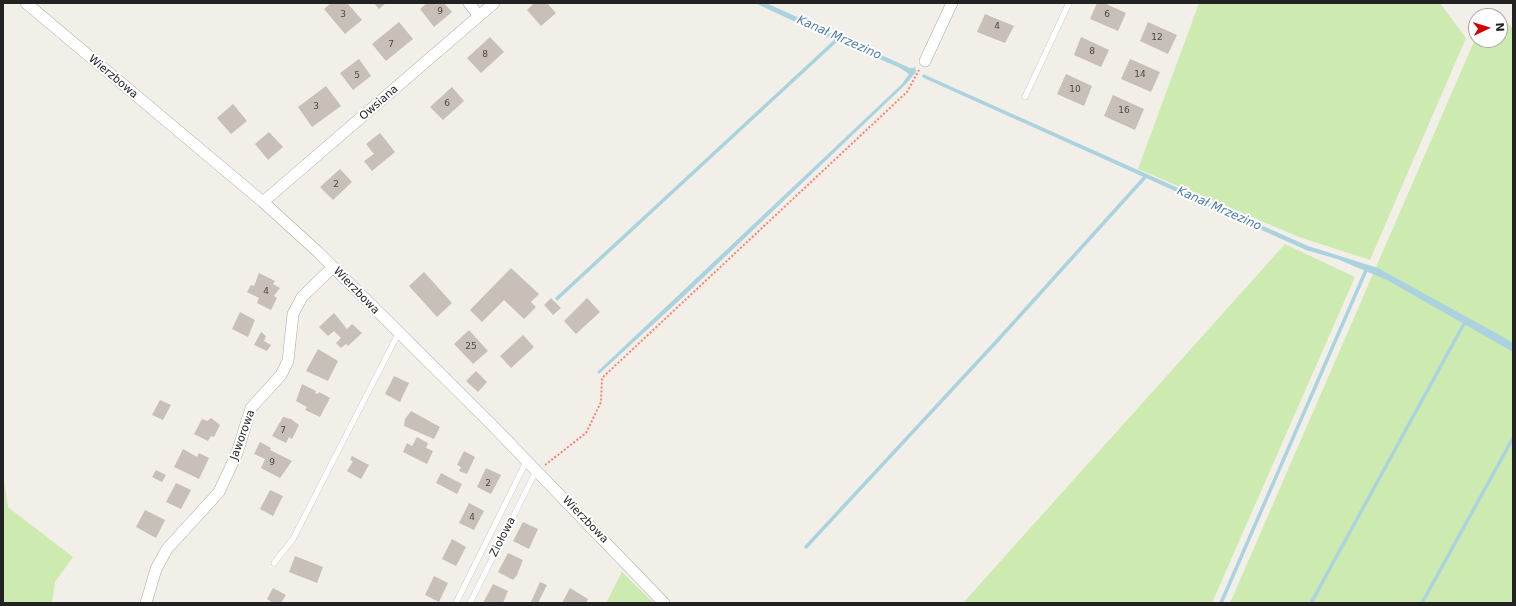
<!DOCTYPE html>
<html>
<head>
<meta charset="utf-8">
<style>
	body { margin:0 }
	#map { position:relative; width:1516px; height:606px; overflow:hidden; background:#f2efe9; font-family:"DejaVu Sans",sans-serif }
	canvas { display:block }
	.frame { position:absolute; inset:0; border:4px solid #222; pointer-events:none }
	.north { position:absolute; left:1468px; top:8px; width:40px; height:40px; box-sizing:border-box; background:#fff; border:1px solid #a7a7a7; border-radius:50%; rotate:86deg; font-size:11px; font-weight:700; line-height:16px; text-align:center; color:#222 }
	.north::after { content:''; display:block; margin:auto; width:14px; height:18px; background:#d40000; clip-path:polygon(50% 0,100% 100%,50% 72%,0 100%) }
</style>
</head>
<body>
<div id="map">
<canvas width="1516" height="606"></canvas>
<div class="frame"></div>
<div class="north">N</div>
</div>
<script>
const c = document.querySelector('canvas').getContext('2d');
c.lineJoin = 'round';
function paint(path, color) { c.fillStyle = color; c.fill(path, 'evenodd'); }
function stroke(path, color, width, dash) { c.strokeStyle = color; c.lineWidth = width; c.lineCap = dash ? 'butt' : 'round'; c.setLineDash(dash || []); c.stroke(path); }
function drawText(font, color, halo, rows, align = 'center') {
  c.font = font + ' "DejaVu Sans",sans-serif'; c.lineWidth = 4; c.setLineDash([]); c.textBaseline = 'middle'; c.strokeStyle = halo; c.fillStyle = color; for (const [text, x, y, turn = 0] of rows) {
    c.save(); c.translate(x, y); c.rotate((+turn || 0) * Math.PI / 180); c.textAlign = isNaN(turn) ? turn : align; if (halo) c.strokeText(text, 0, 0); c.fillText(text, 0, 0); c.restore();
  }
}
const grass = new Path2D(`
	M1199,3H1440L1466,38L1370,260L1299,237L1138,169Z
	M1500,16L1513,29V603H1230L1476,37V40H1500Z
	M1285,244L1355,277L1212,603H963Z
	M3,473L8,507L73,557L55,582L52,603H3Z
	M622,572L654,603H606Z`);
const water = new Path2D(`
	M755,3H766L910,68H914L915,66L916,72L906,84L682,298L599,374L597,372L902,84L909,74L900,68L838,41L557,301L555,298L834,40Z
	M923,74L1308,246L1378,268L1505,338L1513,343V352L1387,280L1337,259L1306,250L926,79L922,77Z`);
const stream = new Path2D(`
	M806,547L997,341L1146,176
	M1221,603L1367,268
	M1311,603L1466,320
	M1422,603L1513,438`);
const building = new Path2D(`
	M331,3H347L362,20L345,34L324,9Z
	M374,3H386L379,9Z
	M427,3H444L452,12L434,27L420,9Z
	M534,3H547L556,13L541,26L527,10Z
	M1097,3H1104L1126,13L1118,31L1090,19Z
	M985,14L1014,26L1005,43L977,32Z
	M399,22L413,39L386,61L372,44Z
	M1148,22L1177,35L1168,54L1140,41Z
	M490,37L504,52L481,73L467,58Z
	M1081,37L1109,50L1101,67L1074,55Z
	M359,59L371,76L353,90L340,73Z
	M1130,59L1160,72L1151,92L1121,79Z
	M1066,74L1092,86L1084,106L1057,94Z
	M326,86L341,106L312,127L298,107Z
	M452,87L464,101L443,120L430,107Z
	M1113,95L1144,109L1135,130L1104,116Z
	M233,104L247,121L231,134L217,118Z
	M269,132L283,147L268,160L255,144Z
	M380,133L395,152L372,171L364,161L374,154L366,144Z
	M340,169L352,182L333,200L320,187Z
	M511,268L539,294L531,302L536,307L524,319L504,300L482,322L470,310Z
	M424,272L452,303L437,317L409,286Z
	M259,273L275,281L273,284L280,288L274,296L277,298L271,310L257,303L259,298L247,292L251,285L254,286Z
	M551,298L561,308L553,315L544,305Z
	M587,298L600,312L576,334L564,321Z
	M240,312L255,320L248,337L232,329Z
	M334,313L347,329L352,324L362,333L348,346L346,344L341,348L336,343L341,338L334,331L328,336L319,327Z
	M469,330L488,351L473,364L454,344Z
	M261,332L266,336L264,341L271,345L267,351L254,345Z
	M523,335L534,347L511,368L500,356Z
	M318,349L338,361L328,381L306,371Z
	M476,371L487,382L478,392L466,381Z
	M394,376L409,383L400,402L385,394Z
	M302,384L316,391L315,393L318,394L319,392L330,398L320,417L305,410L307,407L296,401Z
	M160,400L171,405L163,420L152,415Z
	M411,411L440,427L434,439L404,426L405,419Z
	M283,417L291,419L299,425L292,439L289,437L286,443L272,436Z
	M211,418L220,425L214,437L211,436L208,441L194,434L202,419L207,421Z
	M417,437L428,443L426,448L433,451L427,464L403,452L407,443L412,446Z
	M260,442L271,448L270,450L292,461L280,478L261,468L265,459L254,454Z
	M183,449L197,457L199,453L209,458L199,479L174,467Z
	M464,451L475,457L467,474L459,471L461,467L457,465Z
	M352,456L369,465L361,479L347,471L353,461L350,460Z
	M486,468L501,475L491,494L477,487Z
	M156,470L166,475L162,482L152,477Z
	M441,473L462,484L457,494L436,483Z
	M176,483L191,490L181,509L166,502Z
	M270,490L283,496L273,516L260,509Z
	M469,503L484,511L474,530L459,523Z
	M145,510L165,520L156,538L136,527Z
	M523,522L538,529L529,549L513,541Z
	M452,539L466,547L456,566L442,559Z
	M508,553L523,560L517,575L513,580L498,572Z
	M295,556L323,567L317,583L289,572Z
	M434,576L448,583L439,602L425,595Z
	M540,582L547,585L538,603H533L531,602Z
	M493,584L508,591L503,603H483Z
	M273,588L286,595L281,603H273L267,599Z
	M570,588L588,599L586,603H562Z`);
const path = new Path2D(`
	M545,465L586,433L601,402L602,378L907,92L919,70`);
const service = new Path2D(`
	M1025,97L1069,3
	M274,563L293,539L398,334
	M456,603L527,460
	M470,603L536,471`);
const minor = new Path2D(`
	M26,3L263,202L318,252L492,425L664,603
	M469,3L479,16
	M925,61L952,3
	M263,202L494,3
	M146,603L156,569L167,549L219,492L237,453L251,408L281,375L288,361L293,314L302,297L333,267`);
const numberNames = [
	["9",440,12],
	["3",343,15],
	["6",1107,15],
	["4",997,27],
	["12",1157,38],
	["7",391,45],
	["8",1092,52],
	["8",485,55],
	["14",1140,75],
	["5",357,76],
	["10",1075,90],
	["6",447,104],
	["3",316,107],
	["16",1124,111],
	["2",336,185],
	["4",266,292],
	["25",471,347],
	["7",283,431],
	["9",272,463],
	["2",488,484],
	["4",472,518]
];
const streetNames = [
	["Wierzbowa",113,77,40],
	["Owsiana",379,103,-41],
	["Wierzbowa",356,291,46],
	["Jaworowa",243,435,-70],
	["Wierzbowa",585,520,46],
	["Ziołowa",503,537,-63]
];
const waterNames = [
	["Kanał Mrzezino",839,38,24],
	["Kanał Mrzezino",1219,209,24]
];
paint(grass, '#cdebb0');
paint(water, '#aad3df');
stroke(stream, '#aad3df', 3.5);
paint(building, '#c7bfb8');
stroke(service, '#a9a9a9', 6);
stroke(minor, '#a9a9a9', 12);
stroke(path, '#fa8072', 2, [2, 2]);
stroke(service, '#fff', 5.5);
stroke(minor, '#fff', 11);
drawText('9px', '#4b4948', null, numberNames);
drawText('11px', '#222', '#fff', streetNames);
drawText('italic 12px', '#4a7aab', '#fff', waterNames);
</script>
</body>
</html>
